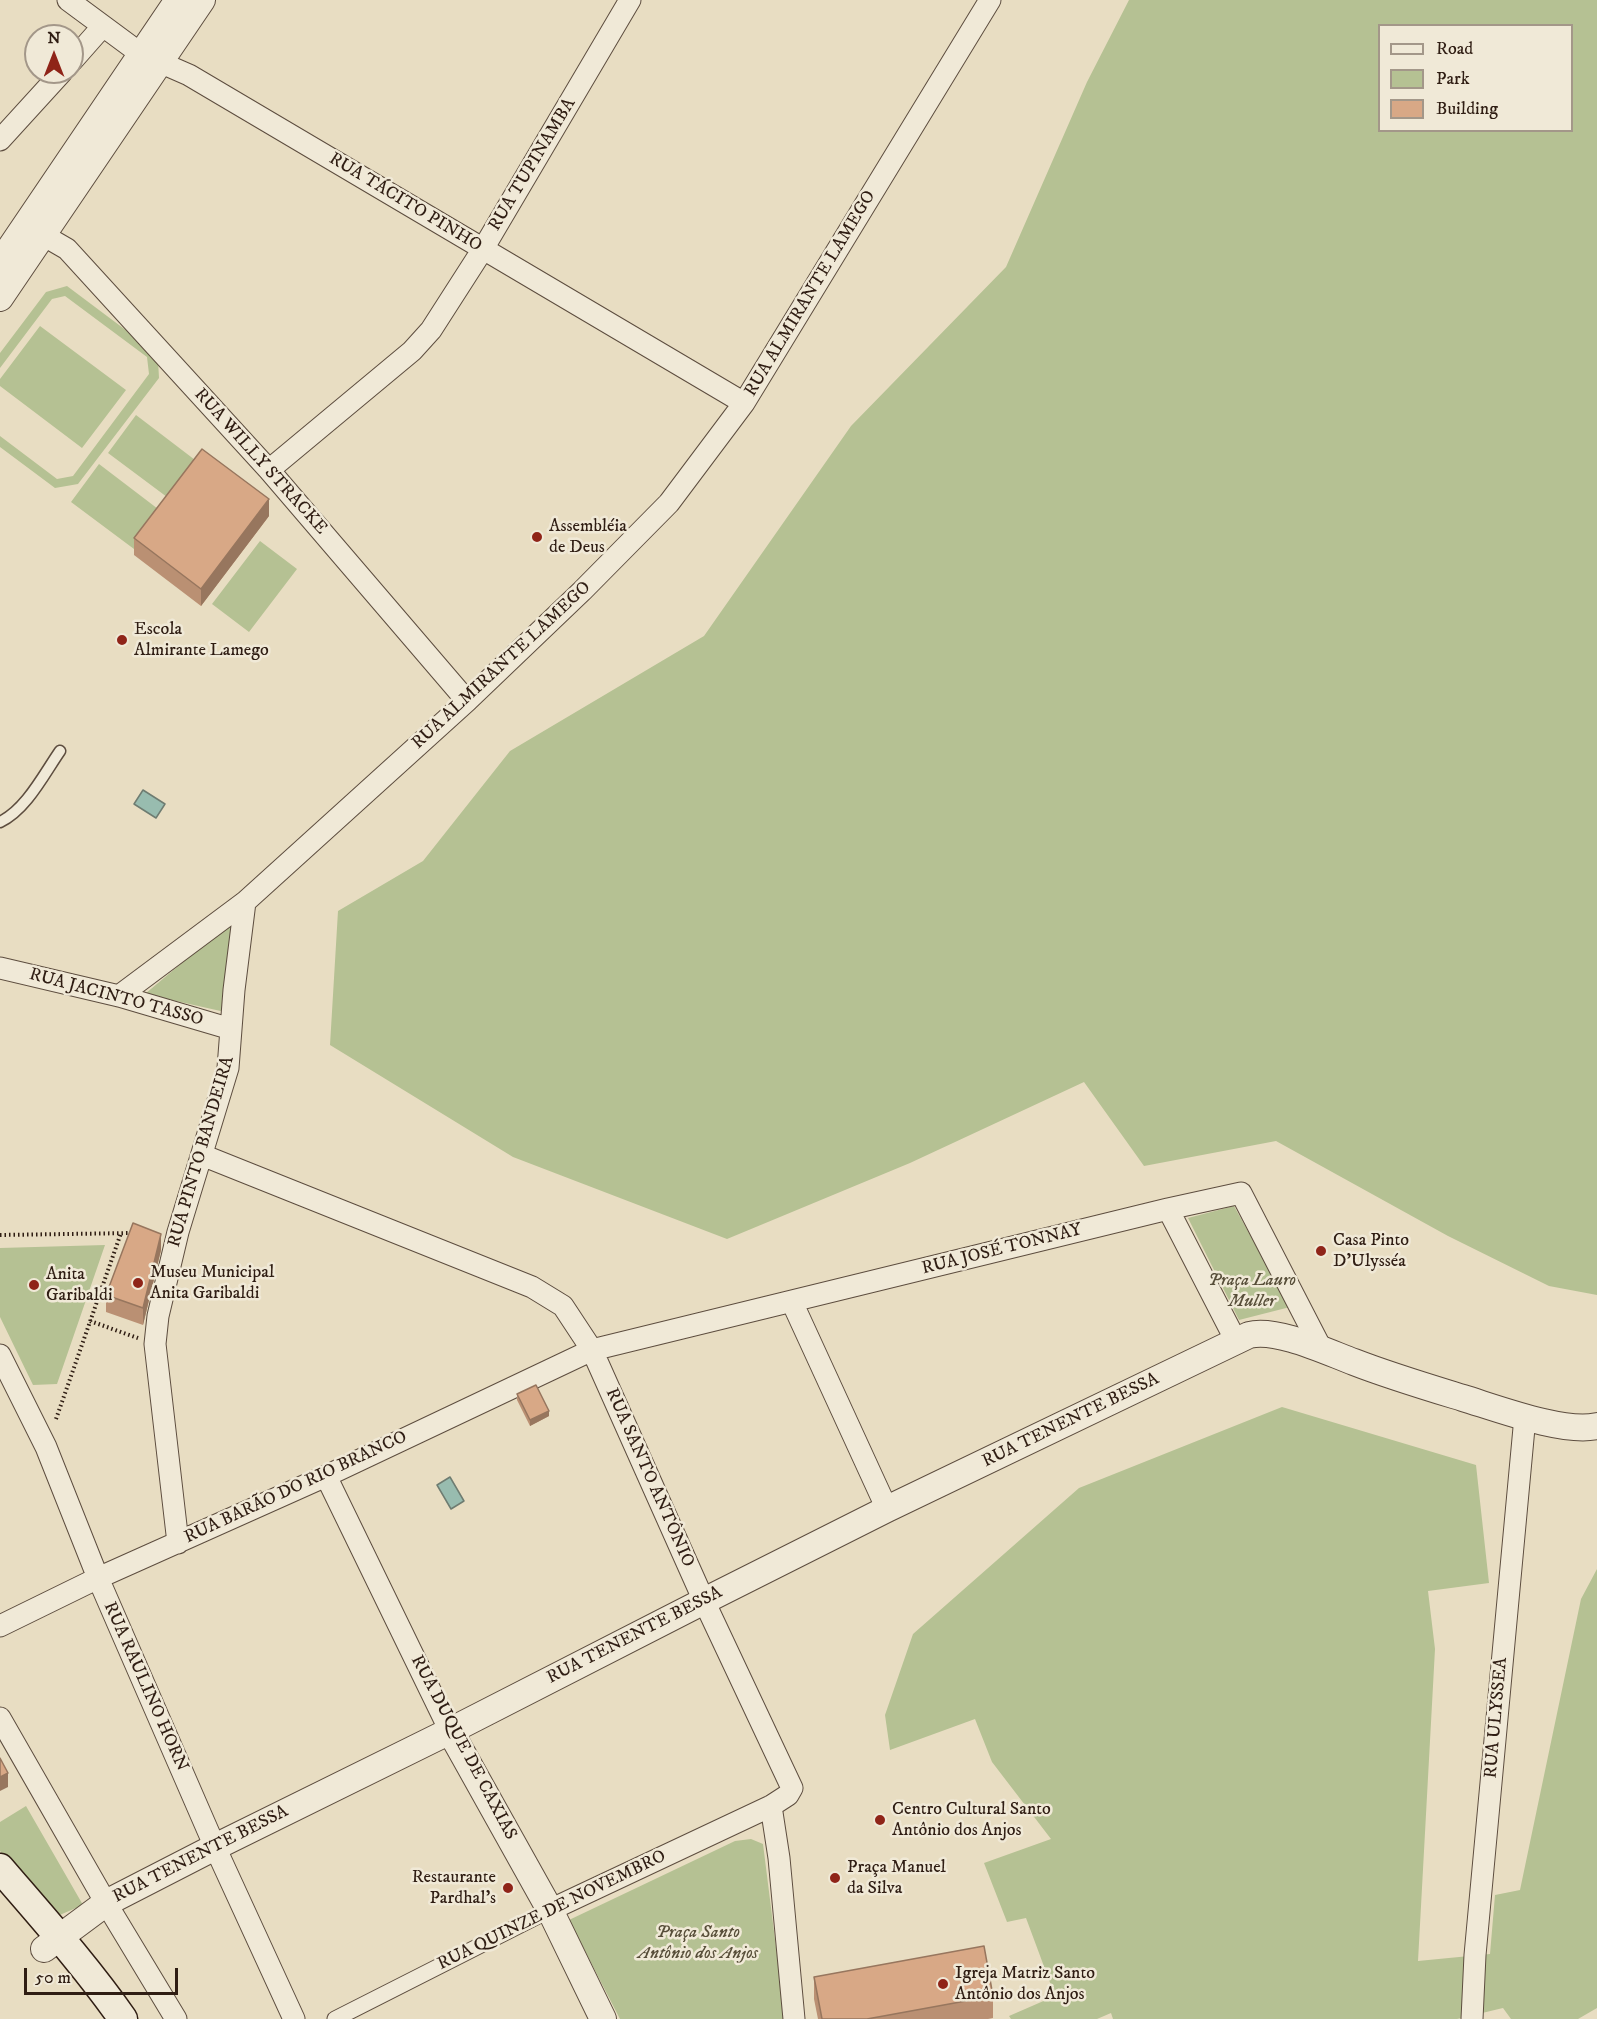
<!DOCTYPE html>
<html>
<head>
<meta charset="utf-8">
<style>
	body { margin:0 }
	#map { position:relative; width:1597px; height:2019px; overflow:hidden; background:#e8ddc2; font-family:"IM FELL DW Pica",serif }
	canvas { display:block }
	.legend { position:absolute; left:1378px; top:24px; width:195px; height:108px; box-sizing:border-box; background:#f0e9d7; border:2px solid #a39789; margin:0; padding:8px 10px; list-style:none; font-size:18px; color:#2f1d13 }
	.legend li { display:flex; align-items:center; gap:12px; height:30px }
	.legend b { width:30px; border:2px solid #a39789 }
	.north { position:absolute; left:24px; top:24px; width:60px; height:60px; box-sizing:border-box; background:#f0e9d7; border:2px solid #a39789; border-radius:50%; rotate:0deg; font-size:16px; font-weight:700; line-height:24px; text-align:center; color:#2f1d13 }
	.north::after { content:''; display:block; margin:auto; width:21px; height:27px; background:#8f2418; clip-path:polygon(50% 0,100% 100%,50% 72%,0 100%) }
	.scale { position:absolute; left:24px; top:1968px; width:154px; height:27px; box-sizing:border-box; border:3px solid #2f1d13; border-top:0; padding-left:8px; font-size:18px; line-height:21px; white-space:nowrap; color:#2f1d13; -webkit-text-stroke:4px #f0e9d7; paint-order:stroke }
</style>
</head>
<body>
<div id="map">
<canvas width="1597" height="2019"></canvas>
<ul class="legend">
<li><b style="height:8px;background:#f0e9d7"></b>Road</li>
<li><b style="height:16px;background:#b5c193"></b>Park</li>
<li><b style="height:16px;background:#d8a886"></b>Building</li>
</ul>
<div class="north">N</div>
<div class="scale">50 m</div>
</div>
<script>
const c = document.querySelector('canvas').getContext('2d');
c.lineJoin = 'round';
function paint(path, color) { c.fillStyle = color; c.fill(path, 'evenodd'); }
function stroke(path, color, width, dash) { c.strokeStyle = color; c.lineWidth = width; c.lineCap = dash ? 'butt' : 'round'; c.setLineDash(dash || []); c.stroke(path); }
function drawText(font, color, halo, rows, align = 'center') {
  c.font = font + ' "IM FELL DW Pica",serif'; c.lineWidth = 5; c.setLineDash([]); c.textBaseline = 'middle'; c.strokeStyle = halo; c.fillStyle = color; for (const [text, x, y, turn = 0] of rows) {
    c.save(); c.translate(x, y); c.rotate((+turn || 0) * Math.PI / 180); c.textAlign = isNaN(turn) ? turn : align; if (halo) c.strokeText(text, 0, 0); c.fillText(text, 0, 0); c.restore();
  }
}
const green = new Path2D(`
	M1129,0H1597V1295L1549,1286L1448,1236L1276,1141L1144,1166L1084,1082L910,1163L727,1239L513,1157L330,1045L338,911L423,861L510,751L704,636L851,426L1006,267L1087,82ZM1380,26H1572V130H1380Z
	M67,286L155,352L158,360L159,378L78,484L55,488L0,447V436L57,479L73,476L149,374L147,357L65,296L52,299L0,368V353L46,292Z
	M40,326L126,390L82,448L0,386V379Z
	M136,415L199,463L171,500L108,453Z
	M99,464L162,512L134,549L71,502Z
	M260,541L297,569L249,632L212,604Z
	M234,919L225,1012L145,994Z
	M1234,1206L1290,1307L1239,1320L1188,1218Z
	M105,1245L57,1384L33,1385L0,1317V1248Z
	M1282,1407L1476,1465L1489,1583L1428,1591L1435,1649L1418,1961L1490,1954L1495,1895L1520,1890L1581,1599L1597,1569V2008L1578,2019H1511L1503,2008L1457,2019H1113L1111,2013L1097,2019H1011L1009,2016L1055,1996L1026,1918L1007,1922L984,1863L1051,1839L992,1762L975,1719L890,1750L885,1715L913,1634L1079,1488Z
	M26,1806L83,1905L55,1917L0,1851V1822Z
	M751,1839L763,1844L785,2019H620L569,1920L735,1841Z`);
const water = new Path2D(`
	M143,790L165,804L156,818L134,804Z
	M450,1477L464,1501L451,1509L437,1485Z`);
const path = new Path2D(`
	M0,1235L134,1233
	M90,1321L138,1338
	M56,1419L121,1233`);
const service = new Path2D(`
	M0,822C26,810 44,774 60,751`);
const pedestrian = new Path2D(`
	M335,2019L550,1910`);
const minor = new Path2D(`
	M68,0L141,54L189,75L744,403
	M72,61L102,27
	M0,140L62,72
	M29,227L67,249L269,470L467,701
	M269,470L412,351L431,330L483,249L630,0
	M0,968L119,996L231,1029
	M119,996L245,902L467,701L582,591L669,503L744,403L990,0
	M202,1155L532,1287L563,1306L592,1350L704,1601L792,1788L788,1795L771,1806L550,1910
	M1168,1209L1236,1341
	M792,1302L887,1509
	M0,1355L46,1447L98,1578L215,1847L294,2019
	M326,1476L450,1731
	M178,1543L155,1344L158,1316L178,1232L228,1068L234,990L245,902
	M0,1626L98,1578L326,1476L592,1350L1168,1209L1241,1193L1322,1350
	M0,1718L106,1903L176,2019
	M771,1806L779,1858L794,2019
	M1472,2019L1475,1955L1525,1417`);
const tertiary = new Path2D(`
	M0,263L178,0
	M0,298L202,0
	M450,1731L550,1910L603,2019
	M44,1949L106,1903L215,1847L450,1731L704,1601L887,1509L1249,1335C1277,1328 1327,1352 1354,1362C1390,1376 1427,1387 1463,1398C1496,1408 1565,1434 1597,1426`);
const secondary = new Path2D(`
	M0,1868C42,1917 86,1966 123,2019`);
const wall = new Path2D(`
	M269,516L201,606L134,555V538Z
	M161,1250L143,1325L106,1312V1295Z
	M517,1394L549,1416L530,1426L517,1400Z
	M814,1977L993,1996V2018L988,2019H818L814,1999Z`);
const shadedWall = new Path2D(`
	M269,499V516L201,606V589Z
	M161,1234V1250L143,1325V1308Z
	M549,1411V1416L530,1426V1420Z
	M8,1773V1787L0,1791V1777Z`);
const building = new Path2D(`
	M202,449L269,499L201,589L134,538Z
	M133,1223L161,1234L143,1308L106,1295Z
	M536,1385L549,1411L530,1420L517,1394Z
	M0,1758L8,1773L0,1777Z
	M984,1946L993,1996L867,2019H822L814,1977Z`);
const markers = [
	[537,537,6,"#8f2418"],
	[122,640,6,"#8f2418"],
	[1321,1251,6,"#8f2418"],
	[138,1283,6,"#8f2418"],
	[34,1285,6,"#8f2418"],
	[880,1820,6,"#8f2418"],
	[835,1878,6,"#8f2418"],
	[508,1888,6,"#8f2418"],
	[943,1984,6,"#8f2418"]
];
const streetNames = [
	["RUA TUPINAMBA",533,165,-59],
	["RUA TÁCITO PINHO",405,203,31],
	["RUA ALMIRANTE LAMEGO",811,294,-59],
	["RUA WILLY STRACKE",260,462,48],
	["RUA ALMIRANTE LAMEGO",502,666,-43],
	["RUA JACINTO TASSO",116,998,15],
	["RUA PINTO BANDEIRA",202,1152,-74],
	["RUA JOSÉ TONNAY",1002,1250,-14],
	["RUA TENENTE BESSA",1071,1421,-26],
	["RUA SANTO ANTÔNIO",649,1478,66],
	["RUA BARÃO DO RIO BRANCO",296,1488,-25],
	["RUA TENENTE BESSA",635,1636,-27],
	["RUA RAULINO HORN",145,1687,66],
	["RUA ULYSSEA",1497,1718,-85],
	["RUA DUQUE DE CAXIAS",463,1748,62],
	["RUA TENENTE BESSA",201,1855,-27],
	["RUA QUINZE DE NOVEMBRO",552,1911,-26]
];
const poiNames = [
	["Assembléia",549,527],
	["de Deus",549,548],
	["Escola",134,630],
	["Almirante Lamego",134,651],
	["Casa Pinto",1333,1241],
	["D’Ulysséa",1333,1262],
	["Museu Municipal",150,1273],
	["Anita Garibaldi",150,1294],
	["Anita",46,1275],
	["Garibaldi",46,1296],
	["Centro Cultural Santo",892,1810],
	["Antônio dos Anjos",892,1831],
	["Praça Manuel",847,1868],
	["da Silva",847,1889],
	["Restaurante",496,1878,"right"],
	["Pardhal's",496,1899,"right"],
	["Igreja Matriz Santo",955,1974],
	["Antônio dos Anjos",955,1995]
];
const parkNames = [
	["Praça Lauro",1252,1281],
	["Muller",1252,1302],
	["Praça Santo",698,1933],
	["Antônio dos Anjos",698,1954]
];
paint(green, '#b5c193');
paint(water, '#98bcaf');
stroke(water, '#6e7c71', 1.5);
stroke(service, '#5d4d3f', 13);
stroke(pedestrian, '#5d4d3f', 17);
stroke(minor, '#5d4d3f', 23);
stroke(tertiary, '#5d4d3f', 28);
stroke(secondary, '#2f1d13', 31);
stroke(path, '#2f1d13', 4, [1.5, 3]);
stroke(service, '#f0e9d7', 10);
stroke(pedestrian, '#f0e9d7', 15);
stroke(minor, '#f0e9d7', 21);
stroke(tertiary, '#f0e9d7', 26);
stroke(secondary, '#f0e9d7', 28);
paint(wall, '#ba9073');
paint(shadedWall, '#97765e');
paint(building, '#d8a886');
stroke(building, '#97765e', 1.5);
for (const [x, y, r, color] of markers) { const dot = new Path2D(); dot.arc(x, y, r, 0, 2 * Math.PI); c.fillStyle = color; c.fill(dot); stroke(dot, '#f0e9d7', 2); }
drawText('18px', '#2f1d13', '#f0e9d7', streetNames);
drawText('18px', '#2f1d13', '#f0e9d7', poiNames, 'left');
drawText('italic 18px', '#574e39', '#f0e9d7', parkNames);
</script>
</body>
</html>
